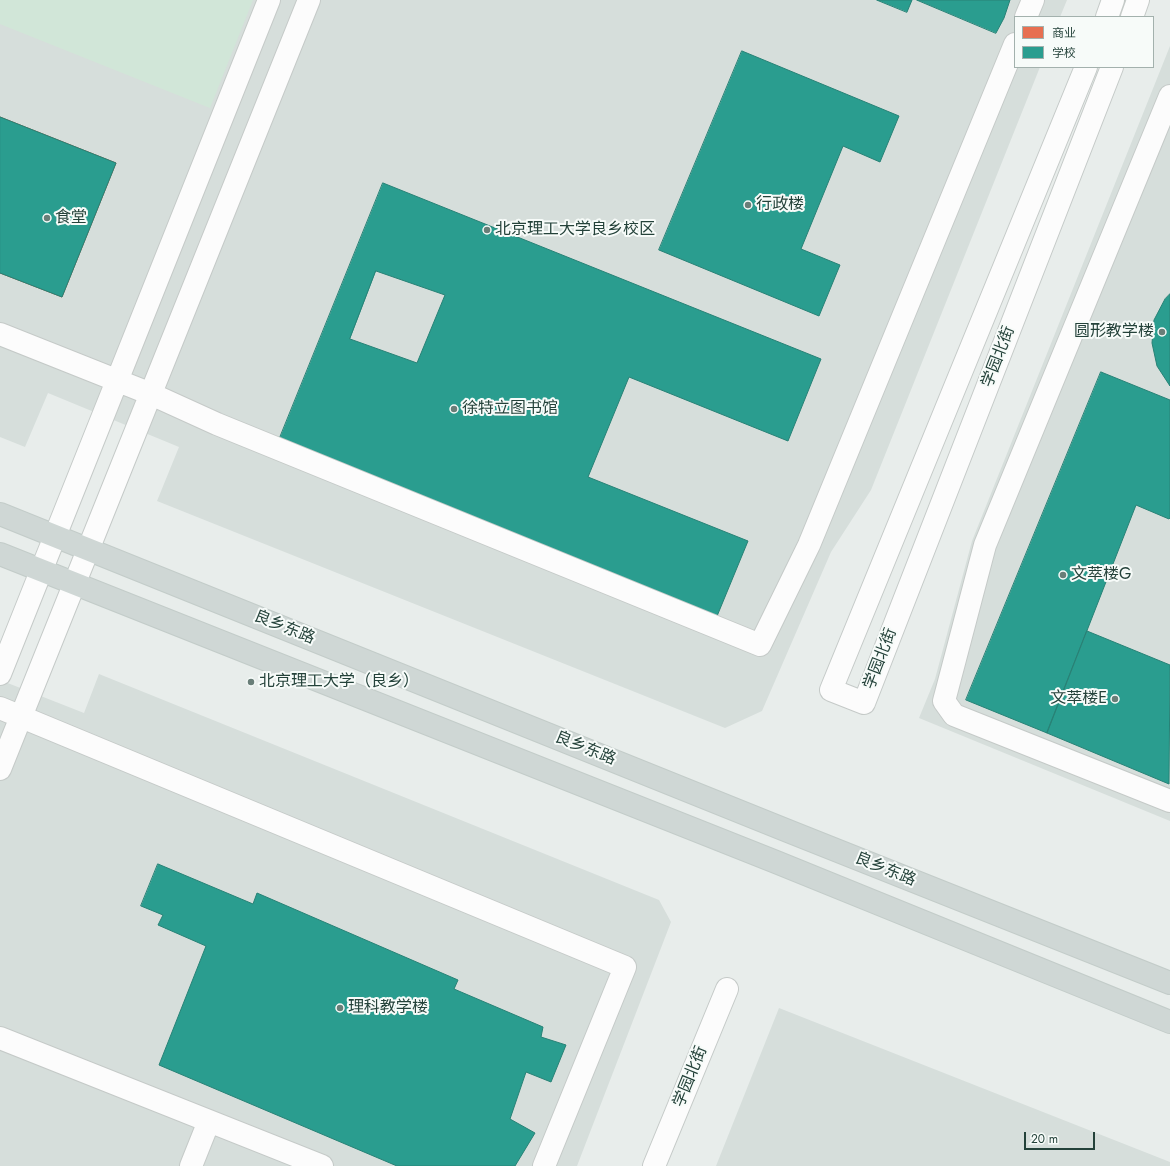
<!DOCTYPE html>
<html>
<head>
<meta charset="utf-8">
<style>
	body { margin:0 }
	#map { position:relative; width:1170px; height:1166px; overflow:hidden; background:#e8edeb; font-family:Jost,"Noto Sans SC",sans-serif }
	canvas { display:block }
	.legend { position:absolute; left:1014px; top:16px; width:140px; height:52px; box-sizing:border-box; background:#f7fbf9; border:1px solid #a3b1ad; margin:0; padding:5px 7px; list-style:none; font-size:12px; color:#24423a }
	.legend li { display:flex; align-items:center; gap:8px; height:20px }
	.legend b { width:20px; border:1px solid #a3b1ad }
	.scale { position:absolute; left:1024px; top:1132px; width:71px; height:18px; box-sizing:border-box; border:2px solid #24423a; border-top:0; padding-left:5px; font-size:12px; line-height:14px; white-space:nowrap; color:#24423a; -webkit-text-stroke:3px #f7fbf9; paint-order:stroke }
</style>
</head>
<body>
<div id="map">
<canvas width="1170" height="1166"></canvas>
<ul class="legend">
<li><b style="height:11px;background:#e76f51"></b>商业</li>
<li><b style="height:11px;background:#2a9d8f"></b>学校</li>
</ul>
<div class="scale">20 m</div>
</div>
<script>
const c = document.querySelector('canvas').getContext('2d');
c.lineJoin = 'round';
function paint(path, color) { c.fillStyle = color; c.fill(path, 'evenodd'); }
function stroke(path, color, width, dash) { c.strokeStyle = color; c.lineWidth = width; c.lineCap = dash ? 'butt' : 'round'; c.setLineDash(dash || []); c.stroke(path); }
function drawText(font, color, halo, rows, align = 'center') {
  c.font = font + ' Jost,"Noto Sans SC",sans-serif'; c.lineWidth = 4; c.setLineDash([]); c.textBaseline = 'middle'; c.strokeStyle = halo; c.fillStyle = color; for (const [text, x, y, turn = 0] of rows) {
    c.save(); c.translate(x, y); c.rotate((+turn || 0) * Math.PI / 180); c.textAlign = isNaN(turn) ? turn : align; if (halo) c.strokeText(text, 0, 0); c.fillText(text, 0, 0); c.restore();
  }
}
const built = new Path2D(`
	M0,0H1067L1060,17H1015V67H1040L871,490L831,552L762,711L725,728L157,501L179,447L48,393L25,447L0,437Z
	M1170,46V821L919,718L935,679L972,541Z
	M99,674L659,900L671,922L577,1166H0V680L84,713Z
	M779,1008L1170,1162V1166H716Z`);
const green = new Path2D(`
	M0,0H253L210,108L0,24Z`);
const shops = new Path2D(`
	M0,117L116,163L62,297L0,273Z`);
const schools = new Path2D(`
	M877,0H912L907,12Z
	M917,0H1010L1004,18L996,33Z
	M742,51L899,116L880,162L843,146L801,249L840,265L819,316L659,250Z
	M0,117L116,163L62,297L0,273Z
	M383,183L821,359L788,441L629,377L588,477L748,541L715,621L277,445ZM376,271L445,295L417,363L350,339Z
	M1170,294V386L1157,366L1152,343L1154,320L1165,299Z
	M1101,372L1170,400V518L1169,519L1136,505L1047,733L966,700Z
	M1087,631L1170,665L1169,784L1047,733Z
	M158,864L253,904L257,893L458,980L454,989L543,1027L541,1037L566,1045L551,1082L526,1072L510,1119L535,1133L515,1166H397L159,1065L206,946L158,925L163,915L141,906Z`);
const minor = new Path2D(`
	M1026,17L1033,0
	M1107,17L1113,0
	M1132,17L1138,0
	M1086,67L831,690L864,703L1112,67
	M1170,96L985,545L944,701L954,715L1170,801
	M0,334L151,394L217,424L760,645L809,545L1015,44
	M0,674L269,0
	M0,708L625,967L544,1166
	M0,769L309,0
	M0,1038L322,1166
	M191,1166L209,1121
	M654,1166L727,989`);
const major = new Path2D(`
	M0,514L788,831L1170,983
	M0,554L776,862L1170,1022`);
const markers = [
	[748,205,4,"#697e78"],
	[47,218,4,"#697e78"],
	[487,230,4,"#697e78"],
	[1162,332,4,"#697e78"],
	[454,409,4,"#697e78"],
	[1063,575,4,"#697e78"],
	[251,682,4,"#697e78"],
	[1115,699,4,"#697e78"],
	[340,1008,4,"#697e78"]
];
const poiNames = [
	["行政楼",756,205],
	["食堂",55,218],
	["北京理工大学良乡校区",495,230],
	["圆形教学楼",1154,332,"right"],
	["徐特立图书馆",462,409],
	["文萃楼G",1071,575],
	["北京理工大学（良乡）",259,682],
	["文萃楼E",1107,699,"right"],
	["理科教学楼",348,1008]
];
const streetNames = [
	["学园北街",999,357,-69],
	["良乡东路",284,628,22],
	["学园北街",881,659,-69],
	["良乡东路",585,749,22],
	["良乡东路",885,870,22],
	["学园北街",691,1077,-68]
];
paint(built, '#d6dedb');
paint(green, '#d1e6d8');
paint(shops, '#e76f51');
stroke(shops, '#ac624a', 1);
paint(schools, '#2a9d8f');
stroke(schools, '#288276', 1);
stroke(minor, '#c5cac8', 24);
stroke(major, '#c3ccc9', 24);
stroke(minor, '#fcfcfc', 22);
stroke(major, '#cfd7d5', 22);
for (const [x, y, r, color] of markers) { const dot = new Path2D(); dot.arc(x, y, r, 0, 2 * Math.PI); c.fillStyle = color; c.fill(dot); stroke(dot, '#f7fbf9', 1.5); }
drawText('16px', '#24423a', '#f7fbf9', poiNames, 'left');
drawText('16px', '#24423a', '#f7fbf9', streetNames);
</script>
</body>
</html>
